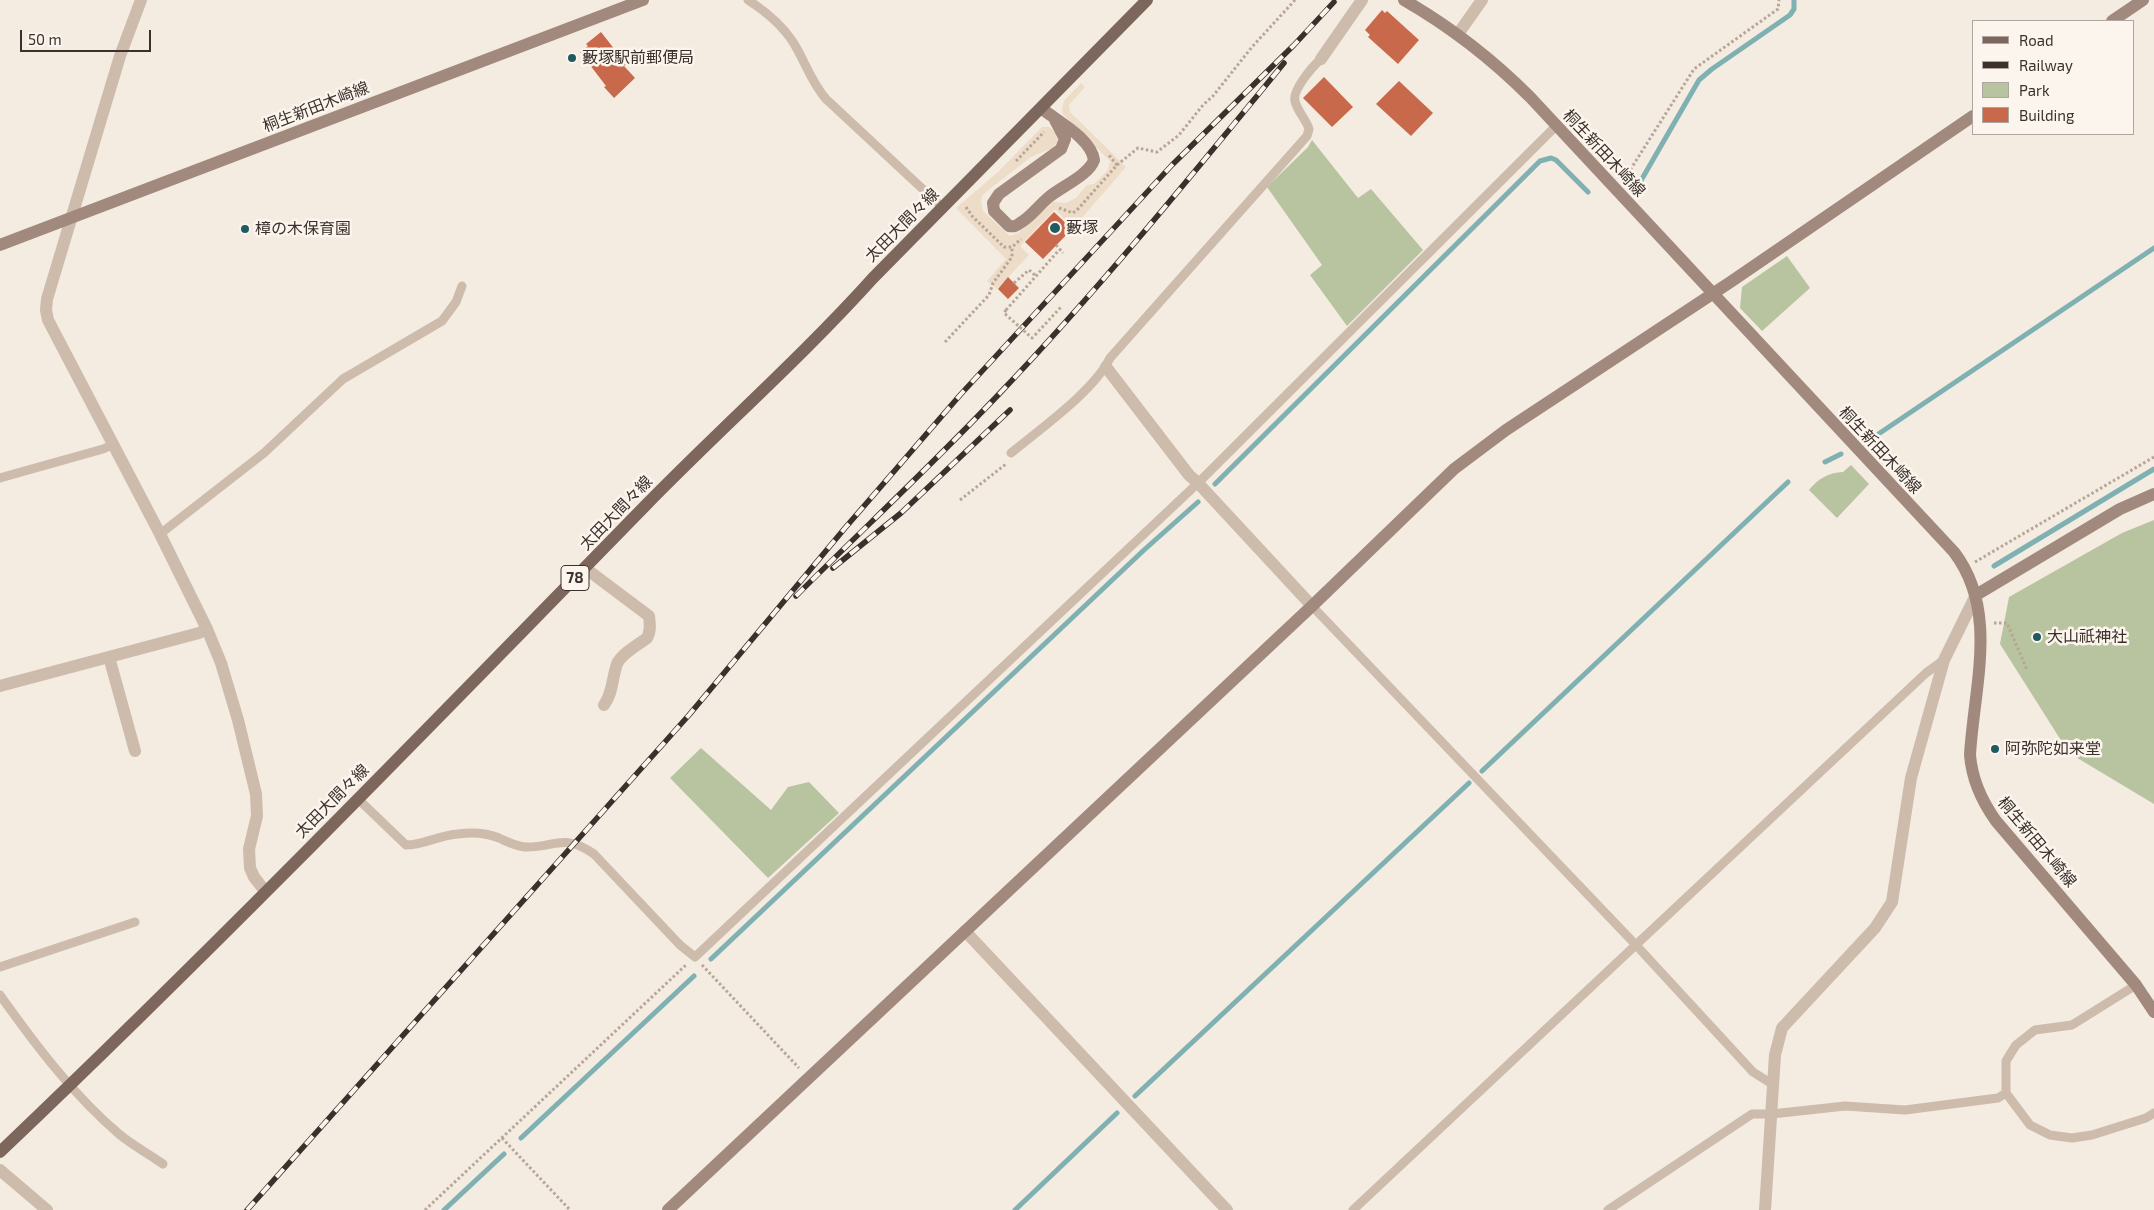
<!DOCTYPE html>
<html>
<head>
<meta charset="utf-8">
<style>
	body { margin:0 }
	#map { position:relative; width:2154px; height:1210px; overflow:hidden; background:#f4ebe1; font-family:"Exo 2",sans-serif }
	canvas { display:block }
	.legend { position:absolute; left:1972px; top:20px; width:162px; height:115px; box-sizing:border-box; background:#fbf5ee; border:1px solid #aea6a0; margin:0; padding:6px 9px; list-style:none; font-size:15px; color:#3b302b }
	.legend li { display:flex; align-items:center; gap:10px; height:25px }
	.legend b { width:25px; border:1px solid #aea6a0 }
	.scale { position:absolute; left:20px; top:30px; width:131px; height:22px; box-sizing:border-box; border:2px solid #3b302b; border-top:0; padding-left:6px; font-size:15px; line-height:18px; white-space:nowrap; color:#3b302b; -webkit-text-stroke:4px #fbf5ee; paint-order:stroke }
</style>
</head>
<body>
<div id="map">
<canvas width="2154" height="1210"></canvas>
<ul class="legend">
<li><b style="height:6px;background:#7d675c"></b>Road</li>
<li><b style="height:6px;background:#3b302b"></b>Railway</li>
<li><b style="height:14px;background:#b8c4a0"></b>Park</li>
<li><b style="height:14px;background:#c8694b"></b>Building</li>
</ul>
<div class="scale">50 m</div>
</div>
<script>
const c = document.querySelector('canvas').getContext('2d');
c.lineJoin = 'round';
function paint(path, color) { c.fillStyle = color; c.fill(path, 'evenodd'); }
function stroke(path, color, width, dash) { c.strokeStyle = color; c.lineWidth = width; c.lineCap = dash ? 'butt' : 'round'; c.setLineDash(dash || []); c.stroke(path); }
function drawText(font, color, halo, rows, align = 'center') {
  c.font = font + ' "Exo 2","Noto Sans JP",sans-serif'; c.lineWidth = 5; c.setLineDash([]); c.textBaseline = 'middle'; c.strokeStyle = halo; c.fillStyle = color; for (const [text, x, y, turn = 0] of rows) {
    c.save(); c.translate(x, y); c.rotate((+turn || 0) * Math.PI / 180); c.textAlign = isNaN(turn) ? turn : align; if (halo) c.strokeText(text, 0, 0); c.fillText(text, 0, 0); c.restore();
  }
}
const green = new Path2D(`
	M1312,140L1358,198L1371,189L1423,250L1347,326L1310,275L1322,265L1267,187L1308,147Z
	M1787,256L1810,288L1762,331L1740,308L1742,287Z
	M1851,465L1869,484L1837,518L1809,490C1819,478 1828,473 1843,472Z
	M2154,520V804L2069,753L2000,644L2009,597L2122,533Z
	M701,748L771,810L788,787L809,782L839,813L768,878L670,778Z`);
const plaza = new Path2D(`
	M1081,83L1085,87L1069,105L1070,112L1126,167L1073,228L1055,209L1020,246L1029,255L997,289L987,281L1006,259L956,208L999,171L1042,127H1049L1055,132L1058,140L1055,145L1052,148L1031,157L987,191L982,196L981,202L983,211L1010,236L1018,233L1053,202L1066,203L1076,198L1087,185L1094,184L1108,170L1110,161L1062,113V109L1064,101Z`);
const stream = new Path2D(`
	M1639,184L1699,80L1712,69L1790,15L1794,9V0
	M1871,439L2154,248
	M1825,462L1841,454
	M1215,484L1540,161L1551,158L1556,160L1588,192
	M1994,566L2154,469
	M1482,771L1788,482
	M711,959L1144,550L1198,502
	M1135,1096L1469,783
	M521,1138L694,976
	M444,1210L504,1154
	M1015,1210L1117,1113`);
const building = new Path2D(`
	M1382,10L1385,13L1387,11L1419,40L1398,64L1368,37L1370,35L1365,30Z
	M601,32L626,64L624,66L635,78L614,98L604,87L606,86L580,52L588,46L586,44Z
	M1324,77L1353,107L1332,127L1303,98Z
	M1399,81L1433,113L1411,136L1376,104Z
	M1054,212L1072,229L1043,259L1025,242Z
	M1008,277L1019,288L1008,299L998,289Z`);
const path = new Path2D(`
	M1016,161L1044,132
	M1117,165L1138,148L1157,152L1179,135L1203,105L1213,96L1252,47L1295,0
	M1625,178L1694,69L1778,9L1779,0
	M966,207L972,216L1004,247H1012L1021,239
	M1059,208L1073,213L1078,209L1117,165L1108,154
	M1056,245L1063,253
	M1014,283L1029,270L1036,276
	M1006,310L1059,250
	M1035,335L1061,307
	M945,342L989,295L993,283L1012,257V247
	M960,500L1006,464
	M1975,562L2154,457
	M1994,623H2007L2027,670
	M702,965L799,1068
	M502,1138L570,1210
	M425,1210L687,964`);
const lane = new Path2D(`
	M748,0C765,11 782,25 793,42C805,61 811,82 826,99L942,207
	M1011,453C1040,429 1094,391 1110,358L1307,136L1309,129C1306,119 1297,111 1295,101C1292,90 1313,66 1321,59
	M0,478L103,449L112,445
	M160,534L264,453L343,379L442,321L456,302L462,286
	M1312,606L1635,944L1753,1072L1772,1084
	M357,798L406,845C423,845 440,835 458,834C472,832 487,833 499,838C508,842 515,846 525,847C555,848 562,832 594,854L680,945L695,957L1198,483L1556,126
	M0,967L135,922
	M0,995C35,1044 73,1095 119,1134C132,1145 149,1154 163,1164
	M2006,1093L2030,1125L2050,1135L2072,1138L2092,1135L2146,1118L2154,1113
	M1353,1210L1926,673L1944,660
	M1608,1210L1752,1114H1772L1845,1106L1905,1110L1998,1098L2006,1093V1061L2016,1045L2035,1030L2072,1025L2136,985`);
const street = new Path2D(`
	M141,0L120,56L47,299L46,310L48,320L160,534L207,629L221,663L238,720L256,794L257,816L249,849L250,868L254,877L265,891
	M1458,34L1482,0
	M1321,59L1362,0
	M1106,367L1189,475L1198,483L1312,606
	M585,568L649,616C650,623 651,631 647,638C638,645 621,654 617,664C612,678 613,693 604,705
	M109,657L135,751
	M0,686L199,633L207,629
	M965,931L1227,1210
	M0,1170L47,1210
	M1765,1210L1775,1055L1782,1028L1875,928L1892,902L1911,778L1944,660L1976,595`);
const secondary = new Path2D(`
	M1404,0C1451,27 1492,59 1530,97L1954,552C1999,611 1974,686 1970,755C1972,780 1981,800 1996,821L2136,985L2154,1012
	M2112,21L2143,0
	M1041,108C1057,121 1091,138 1094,160C1089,175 1061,187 1049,197C1039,205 1031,217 1020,223C1016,226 1014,227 1009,226L994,211L993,203L999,194L1061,149L1065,139L1055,120
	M0,245L643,0
	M1976,595L2120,509L2154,494
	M668,1210L1312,606L1454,469L1506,430L1732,281L1973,116`);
const primary = new Path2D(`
	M0,1152C220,943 432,724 645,506C720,429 801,358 873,278L1147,0`);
const rail = new Path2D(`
	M833,568L901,513L1010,410
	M796,596C864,528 934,463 1000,393C1100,288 1192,175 1284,63
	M247,1210L689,715L845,528L961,394L1172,165L1294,45L1334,2`);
const pathBridge = new Path2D(`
	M1006,310L1004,313L1032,338L1035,335`);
const markers = [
	[572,58,5,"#1f5a5e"],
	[1055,228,6,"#1f5a5e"],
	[245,229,5,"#1f5a5e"],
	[2037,637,5,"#1f5a5e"],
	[1995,749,5,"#1f5a5e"]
];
const shields = [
	[575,578,28]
];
const shieldNames = [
	["78",575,578]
];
const poiNames = [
	["藪塚駅前郵便局",582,58],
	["藪塚",1066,228],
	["樟の木保育園",255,229],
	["大山祇神社",2047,637],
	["阿弥陀如来堂",2005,749]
];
const streetNames = [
	["桐生新田木崎線",316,107,-21],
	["桐生新田木崎線",1604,153,47],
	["太田大間々線",902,225,-45],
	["桐生新田木崎線",1880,450,47],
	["太田大間々線",616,513,-46],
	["太田大間々線",332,801,-45],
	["桐生新田木崎線",2037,842,50]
];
paint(green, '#b8c4a0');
paint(plaza, '#ecdcc8');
stroke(stream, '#7fb0b2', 5);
paint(building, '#c8694b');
stroke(path, '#b9a596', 3, [2.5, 2.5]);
stroke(lane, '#cdbbac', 9);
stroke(street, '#cdbbac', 12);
stroke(secondary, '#a18a7d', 12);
stroke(primary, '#7d675c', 12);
stroke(rail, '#3b302b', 5.5);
stroke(rail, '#fbf5ee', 4, [11]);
stroke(pathBridge, '#b9a596', 3, [2.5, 2.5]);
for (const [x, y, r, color] of markers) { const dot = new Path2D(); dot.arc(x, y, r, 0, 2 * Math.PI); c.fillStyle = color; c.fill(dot); stroke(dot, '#fbf5ee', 2); }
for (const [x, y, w] of shields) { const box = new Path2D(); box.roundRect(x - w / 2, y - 12.5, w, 25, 4); c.fillStyle = '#fbf5ee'; c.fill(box); stroke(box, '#3b302b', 1); }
drawText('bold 15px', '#3b302b', null, shieldNames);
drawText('16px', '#3b302b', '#fbf5ee', poiNames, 'left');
drawText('16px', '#3b302b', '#fbf5ee', streetNames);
</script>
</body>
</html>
